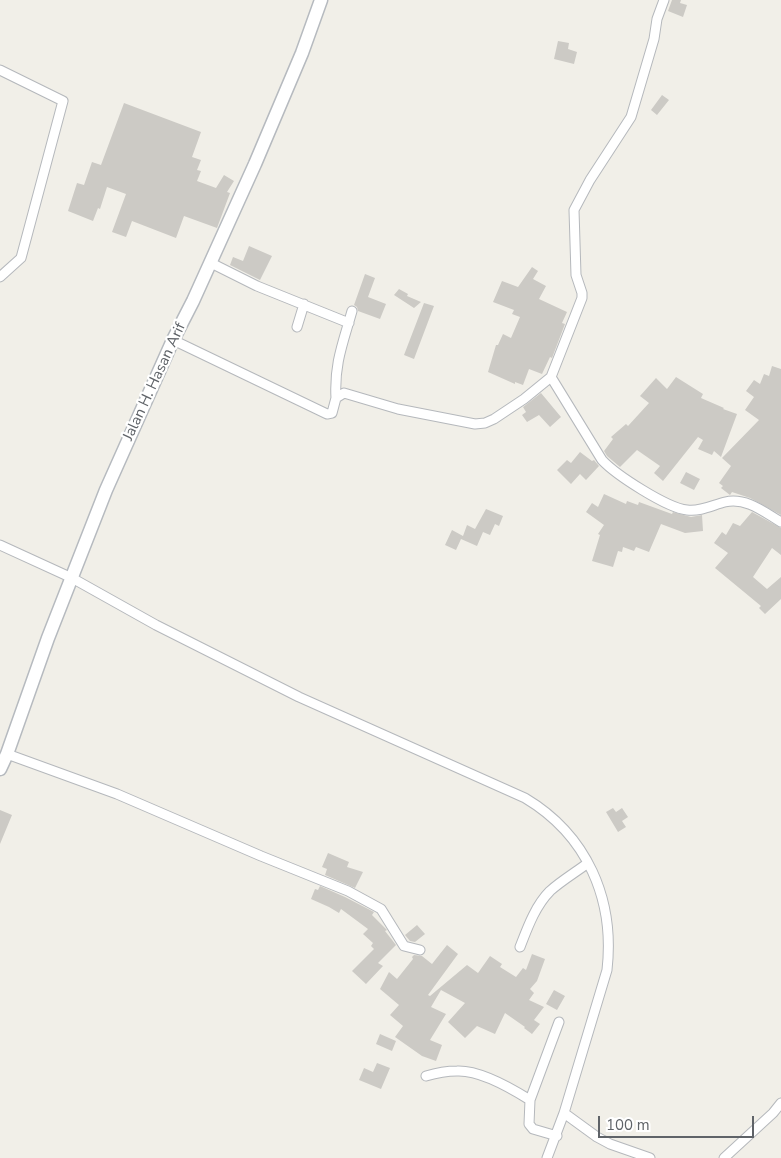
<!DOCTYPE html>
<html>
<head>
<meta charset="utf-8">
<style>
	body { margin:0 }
	#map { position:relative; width:781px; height:1158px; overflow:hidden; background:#f1efe8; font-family:"Nunito Sans",sans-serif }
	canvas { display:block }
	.scale { position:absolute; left:598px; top:1116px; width:156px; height:22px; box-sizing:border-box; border:2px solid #5f6368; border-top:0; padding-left:6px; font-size:15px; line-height:18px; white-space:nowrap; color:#5f6368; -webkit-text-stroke:4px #fff; paint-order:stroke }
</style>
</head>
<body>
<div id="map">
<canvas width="781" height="1158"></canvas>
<div class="scale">100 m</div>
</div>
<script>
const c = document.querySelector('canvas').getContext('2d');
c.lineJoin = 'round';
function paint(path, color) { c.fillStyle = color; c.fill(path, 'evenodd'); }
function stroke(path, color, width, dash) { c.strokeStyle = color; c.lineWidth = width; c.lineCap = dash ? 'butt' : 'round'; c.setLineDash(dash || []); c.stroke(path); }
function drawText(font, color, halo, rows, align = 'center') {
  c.font = font + ' "Nunito Sans",sans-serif'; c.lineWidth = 4.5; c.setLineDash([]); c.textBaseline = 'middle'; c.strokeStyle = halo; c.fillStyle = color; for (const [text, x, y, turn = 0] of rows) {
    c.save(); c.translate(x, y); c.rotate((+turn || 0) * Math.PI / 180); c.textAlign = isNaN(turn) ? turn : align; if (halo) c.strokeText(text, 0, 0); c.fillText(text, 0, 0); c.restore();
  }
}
const building = new Path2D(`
	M672,0H681L680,3L687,5L683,17L668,11Z
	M558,41L569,43L568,49L577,52L574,64L554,59Z
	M662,95L669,100L657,115L651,110Z
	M124,103L201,132L192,157L201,160L197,170L201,171L197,181L216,188L224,175L234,181L227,192L230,193L217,228L184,216L176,238L132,221L126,237L112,232L126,194L107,187L100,209L98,208L93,221L68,211L77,183L84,185L92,162L101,165Z
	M249,246L272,256L260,280L230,265L233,257L243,261Z
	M532,267L538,271L533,279L546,286L539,299L567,312L562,323L565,324L552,358L550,357L542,374L529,369L523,385L515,382V384L488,372L496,345H498L503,334L511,338L520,317L512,314L514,310L493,302L502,281L518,287Z
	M365,274L375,278L368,297L386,304L380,319L358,311L357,307L354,305Z
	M399,289L408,294L407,296L421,302L414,308L394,295Z
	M424,303L434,306L414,359L404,355Z
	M772,366L781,369V515L750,498L732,492L730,495L721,488L723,486L719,483L731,466L722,458L759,420L745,410L754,397L746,391L754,380L760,384L764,374L769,376Z
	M676,377L703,394L701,398L724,408L723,409L737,414L721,457L714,451L712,455L698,449L703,440L698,437L663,481L654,473L660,466L637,450L620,467L607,456L604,451L613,439L611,437L626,424L628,426L649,403L640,396L656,378L667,389Z
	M541,393L561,417L550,427L539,415L527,422L522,415L526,412L523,407Z
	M580,452L592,461L594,460L599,466L586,480L580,474L571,484L557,470L567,460L571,463Z
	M686,472L700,479L694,490L680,483Z
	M604,494L626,504L627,501L638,505L639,502L672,514L673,512L691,517L702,515L703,531L685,533L661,524L649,552L636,547L634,551L623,547L622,552L618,551L613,567L592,561L600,535L598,534L604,525L586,512L592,503L598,507Z
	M486,509L503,516L499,526L495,524L490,535L483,532L477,546L461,539L456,550L445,545L452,530L463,536L467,525L475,529Z
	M752,512L781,528V555L772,548L753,577L767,589L781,577V599L765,614L759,608L761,606L715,568L728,553L714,543L722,532L726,535L733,523L740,526Z
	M613,808L616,812L622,808L628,817L622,821L626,827L618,832L606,812Z
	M0,810L12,815L0,844Z
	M328,853L349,862L347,867L363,872L355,888L325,875L327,869L322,867Z
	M320,886L345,897L374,912L372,915L387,930L385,931L396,945L378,963L383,966L366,984L352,971L374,949L371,946L373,943L363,934L368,929L341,909L339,913L329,907L311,899L315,889L318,890Z
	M417,925L425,934L415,942L410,941L405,935Z
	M447,945L458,954L428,995L430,996L467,965L478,973L490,956L502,964L500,967L516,977L523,968L526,970L532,954L545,959L537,981L530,989L534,993L529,1000L544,1007L534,1020L540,1024L532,1034L524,1028L525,1027L505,1013L495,1034L477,1026L465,1038L448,1022L465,1003L441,990L431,1007L446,1014L430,1040L442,1045L436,1061L422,1056L395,1037L403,1026L390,1015L399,1005L380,989L389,972L397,979L413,959L412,957L414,955L422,956L432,964Z
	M554,990L565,996L557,1010L546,1004Z
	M380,1034L396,1041L392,1051L376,1044Z
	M377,1063L390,1068L381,1089L359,1080L364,1068L373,1072Z`);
const street = new Path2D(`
	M0,70L63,101L21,258L0,277
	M211,263L257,286L349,323
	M297,327L304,304
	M173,340L327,414L332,413L336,398L344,393L398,409L475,424L485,423L494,419L524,399L551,377L582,298V293L576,275L574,210L590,180L631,117L654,39L657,19L664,0
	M551,377L602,460C616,475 667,508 687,510C700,512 713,505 725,502C746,497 764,512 781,522
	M336,398C334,364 343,343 352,311
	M0,545L72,578L156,625L299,697L525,798C587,835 615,899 607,970L564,1113L547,1158
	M7,754L117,794L261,856L348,891L381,909L404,946L420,950
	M520,947C527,929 535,906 550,891C561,881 576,872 588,863
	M426,1076C436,1073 447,1071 457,1071C480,1070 511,1088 530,1100L529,1124L533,1129L557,1136
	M530,1100L559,1022
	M564,1113L597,1137L610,1144L650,1158
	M724,1158L773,1113L781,1103`);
const secondary = new Path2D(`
	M0,769L7,754L48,638L106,490L173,340L193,301L255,164L302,53L321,0`);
const streetNames = [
	["Jalan H. Hasan Arif",155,382,-65]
];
paint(building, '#cccac5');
stroke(street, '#b5b8bc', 11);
stroke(secondary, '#b6babf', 15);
stroke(street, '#fff', 9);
stroke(secondary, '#fff', 12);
drawText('15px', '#5f6368', '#fff', streetNames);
</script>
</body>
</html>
